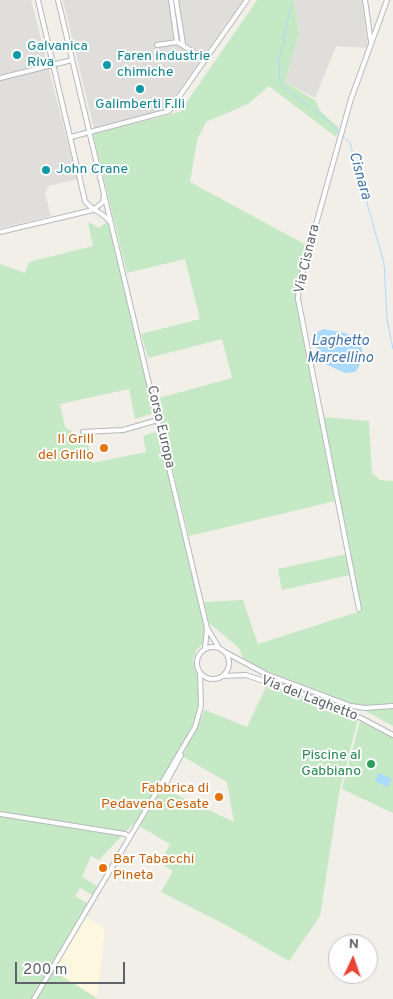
<!DOCTYPE html>
<html>
<head>
<meta charset="utf-8">
<style>
	body { margin:0 }
	#map { position:relative; width:393px; height:999px; overflow:hidden; background:#f1efe8; font-family:Overpass,sans-serif }
	canvas { display:block }
	.north { position:absolute; left:328px; top:934px; width:50px; height:50px; box-sizing:border-box; background:#fff; border:1px solid #bfc1c3; border-radius:50%; rotate:3deg; font-size:14px; font-weight:700; line-height:20px; text-align:center; color:#5f6368 }
	.north::after { content:''; display:block; margin:auto; width:18px; height:22px; background:#ea4335; clip-path:polygon(50% 0,100% 100%,50% 72%,0 100%) }
	.scale { position:absolute; left:15px; top:962px; width:110px; height:22px; box-sizing:border-box; border:2px solid #5f6368; border-top:0; padding-left:6px; font-size:15px; line-height:18px; white-space:nowrap; color:#5f6368; -webkit-text-stroke:4px #fff; paint-order:stroke }
</style>
</head>
<body>
<div id="map">
<canvas width="393" height="999"></canvas>
<div class="north">N</div>
<div class="scale">200 m</div>
</div>
<script>
const c = document.querySelector('canvas').getContext('2d');
c.lineJoin = 'round';
function paint(path, color) { c.fillStyle = color; c.fill(path, 'evenodd'); }
function stroke(path, color, width, dash) { c.strokeStyle = color; c.lineWidth = width; c.lineCap = dash ? 'butt' : 'round'; c.setLineDash(dash || []); c.stroke(path); }
function drawText(font, color, halo, rows, align = 'center') {
  c.font = font + ' Overpass,sans-serif'; c.lineWidth = 4; c.setLineDash([]); c.textBaseline = 'middle'; c.strokeStyle = halo; c.fillStyle = color; for (const [text, x, y, turn = 0] of rows) {
    c.save(); c.translate(x, y); c.rotate((+turn || 0) * Math.PI / 180); c.textAlign = isNaN(turn) ? turn : align; if (halo) c.strokeText(text, 0, 0); c.fillText(text, 0, 0); c.restore();
  }
}
const commercial = new Path2D(`
	M86,917L105,929L97,997L54,971Z`);
const industrial = new Path2D(`
	M0,0H31L77,179L49,186L45,193L51,216L0,228Z
	M63,0H243L165,111L94,129Z
	M294,0H362L368,48L336,46L315,98L285,82L299,34Z`);
const green = new Path2D(`
	M257,0H294L299,34L285,82L316,101L320,111L339,128L336,137L269,86L248,104L206,122L197,140L190,182L308,246L296,286V301L335,501L189,536L155,399L232,378L222,339L148,358L141,334L200,319L185,259L127,273L93,134L180,112Z
	M108,221L154,413L135,419L129,389L60,404L65,427L87,441L92,463L146,452L143,436L158,431L163,448L207,638L196,651L193,660L200,687L198,711L189,733L158,786L234,822L227,782L182,756L205,710L247,727L267,685L358,719L339,793L320,916L289,961L226,925L161,892L173,871L160,863L170,844L134,823L99,860L91,856L82,877L97,886L92,895L80,888L75,896L88,904L50,969L98,999H0V264L25,273L29,262L93,246L88,222L99,228Z
	M323,417L369,421L372,473L380,480L393,481V726L353,704L264,670L243,658L239,648L209,623L204,602L243,600L258,644L361,611L354,574L282,590L278,569L351,553Z
	M360,721L393,738V813L342,789Z`);
const water = new Path2D(`
	M324,329C332,331 340,331 348,334C366,340 366,360 355,372L345,373L321,362C317,353 315,342 317,332Z
	M379,773L392,779L387,787L375,781Z`);
const stream = new Path2D(`
	M292,6C284,25 286,45 277,63L280,67C278,74 279,80 283,87L325,118L339,133
	M342,135L350,143L384,263L387,319L393,349`);
const minor = new Path2D(`
	M38,0L85,201C92,211 103,212 110,222
	M58,0L207,628L205,648
	M171,0L177,42
	M176,0L183,44
	M365,0L371,42
	M157,45L177,42L204,58
	M0,78L72,60
	M71,137L169,111L247,0
	M0,232L93,210L103,202L104,195
	M83,432L123,430L158,420
	M359,609L298,299L299,285L351,99L387,0
	M207,628L219,648
	M197 663a16 16 0 1 1 32 0a16 16 0 1 1-32 0Z
	M225,652L266,674L351,706L365,708L393,706
	M223,676L246,675L294,691L361,718L393,735
	M161,787L166,783L181,755
	M0,814L125,834L130,837
	M34,999L195,727L201,706L200,673`);
const markers = [
	[17,55,5,"#0f9aa8"],
	[107,65,5,"#0f9aa8"],
	[140,89,5,"#0f9aa8"],
	[46,170,5,"#0f9aa8"],
	[104,448,5,"#e8710a"],
	[371,764,5,"#2e9e5b"],
	[219,797,5,"#e8710a"],
	[103,868,5,"#e8710a"]
];
const cultureNames = [
	["Galvanica",27,47],
	["Riva",27,63],
	["Faren industrie",117,57],
	["chimiche",117,73],
	["Galimberti F.lli",140,105,"center"],
	["John Crane",56,170]
];
const streetNames = [
	["Via Cisnara",308,259,-77],
	["Corso Europa",160,427,77],
	["Via del Laghetto",309,699,21]
];
const foodNames = [
	["Il Grill",94,440],
	["del Grillo",94,456],
	["Fabbrica di",209,789],
	["Pedavena Cesate",209,805],
	["Bar Tabacchi",113,860,"left"],
	["Pineta",113,876,"left"]
];
const leisureNames = [
	["Piscine al",361,756],
	["Gabbiano",361,772]
];
const waterNames = [
	["Cisnara",359,176,74],
	["Laghetto",340,342],
	["Marcellino",340,359]
];
paint(commercial, '#fef7e0');
paint(industrial, '#e0deda');
paint(green, '#c5e8c5');
paint(water, '#aadaff');
stroke(stream, '#aadaff', 1);
stroke(minor, '#b5b8bc', 6);
stroke(minor, '#fff', 4);
for (const [x, y, r, color] of markers) { const dot = new Path2D(); dot.arc(x, y, r, 0, 2 * Math.PI); c.fillStyle = color; c.fill(dot); stroke(dot, '#fff', 2); }
drawText('14px', '#0d838f', '#fff', cultureNames, 'left');
drawText('14px', '#5f6368', '#fff', streetNames);
drawText('14px', '#c56008', '#fff', foodNames, 'right');
drawText('14px', '#27864d', '#fff', leisureNames, 'right');
drawText('italic 15px', '#4174aa', '#fff', waterNames);
</script>
</body>
</html>
